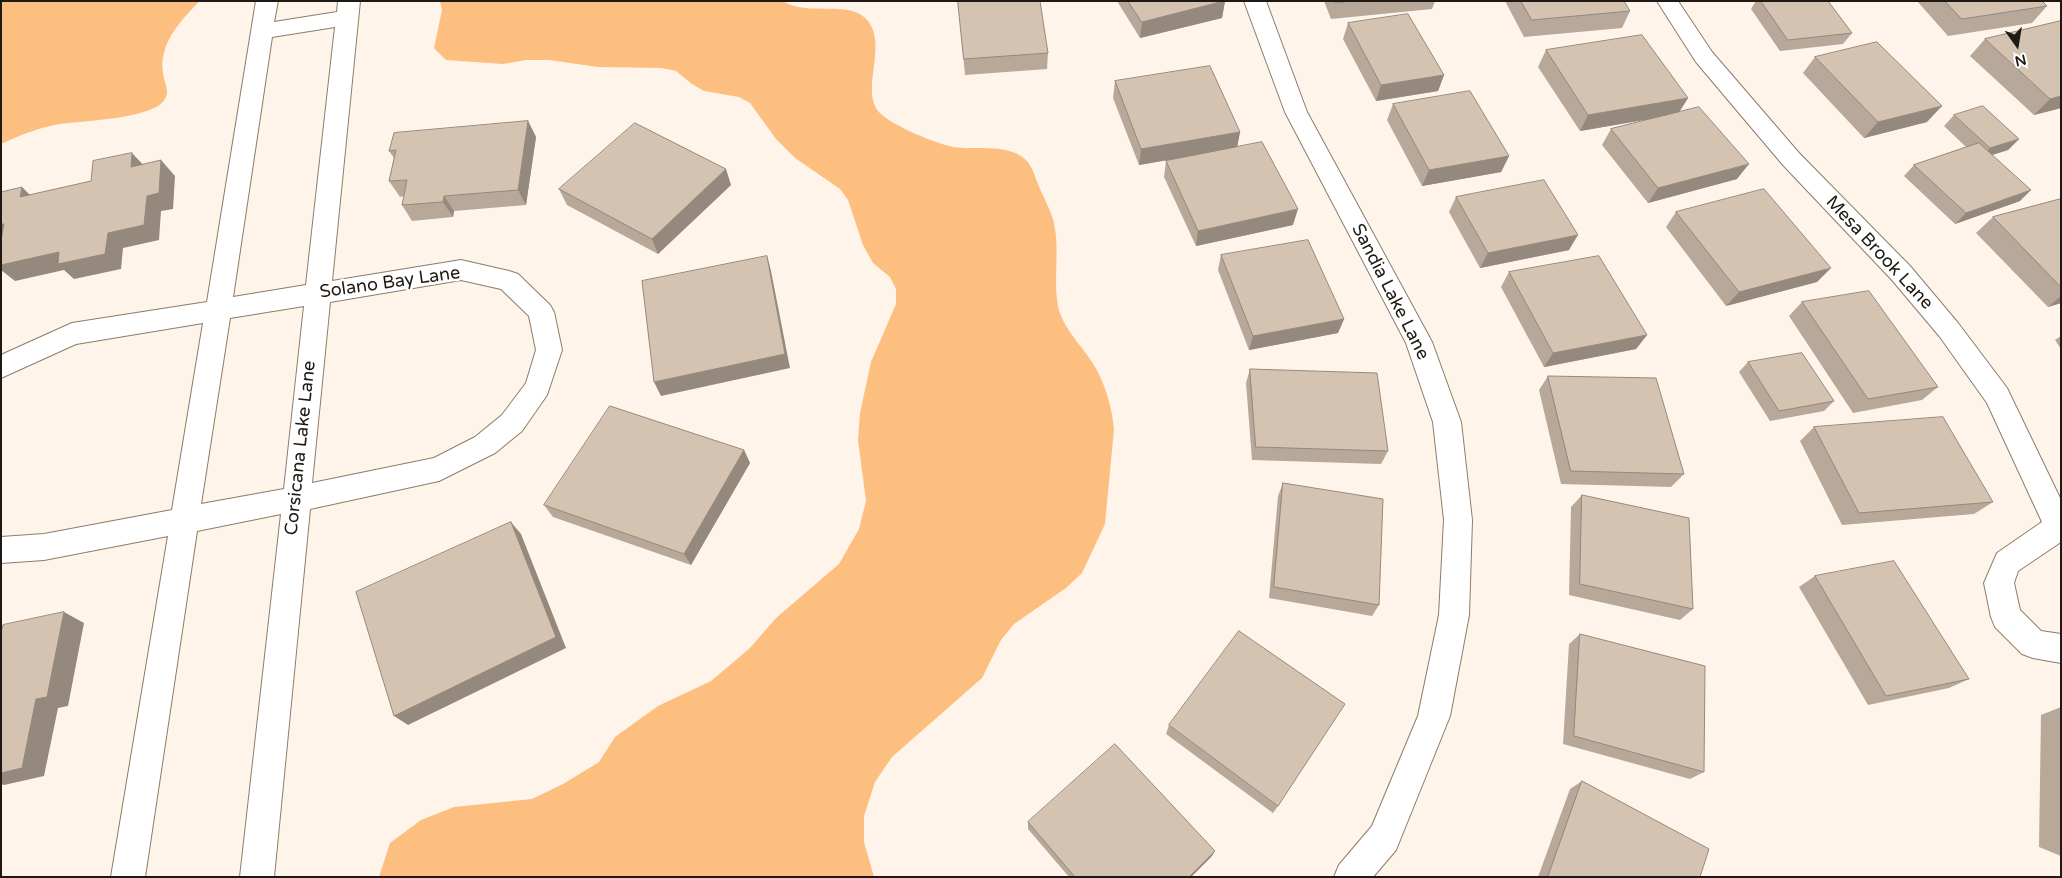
<!DOCTYPE html>
<html>
<head>
<meta charset="utf-8">
<style>
	body { margin:0 }
	#map { position:relative; width:2062px; height:878px; overflow:hidden; background:#fff4e9; font-family:"Varela Round",sans-serif }
	canvas { display:block }
	.frame { position:absolute; inset:0; border:2px solid #1f1913; pointer-events:none }
	.north { position:absolute; left:1992px; top:20px; width:50px; height:50px; -webkit-text-stroke:4px #fff; paint-order:stroke; rotate:167deg; font-size:14px; font-weight:700; line-height:20px; text-align:center; color:#1f1913 }
	.north::after { content:''; display:block; margin:auto; width:18px; height:22px; background:#1f1913; clip-path:polygon(50% 0,100% 100%,50% 72%,0 100%) }
</style>
</head>
<body>
<div id="map">
<canvas width="2062" height="878"></canvas>
<div class="frame"></div>
<div class="north">N</div>
</div>
<script>
const c = document.querySelector('canvas').getContext('2d');
c.lineJoin = 'round';
function paint(path, color) { c.fillStyle = color; c.fill(path, 'evenodd'); }
function stroke(path, color, width, dash) { c.strokeStyle = color; c.lineWidth = width; c.lineCap = dash ? 'butt' : 'round'; c.setLineDash(dash || []); c.stroke(path); }
function drawText(font, color, halo, rows, align = 'center') {
  c.font = font + ' "Varela Round",sans-serif'; c.lineWidth = 5; c.setLineDash([]); c.textBaseline = 'middle'; c.strokeStyle = halo; c.fillStyle = color; for (const [text, x, y, turn = 0] of rows) {
    c.save(); c.translate(x, y); c.rotate((+turn || 0) * Math.PI / 180); c.textAlign = isNaN(turn) ? turn : align; if (halo) c.strokeText(text, 0, 0); c.fillText(text, 0, 0); c.restore();
  }
}
const water = new Path2D(`
	M1,1H200C180,21 159,43 163,73C164,83 170,90 165,99C154,119 81,121 59,124C38,128 20,135 1,144Z
	M440,1H783C805,16 845,1 864,17C892,41 857,92 881,114C895,127 935,143 953,147C974,150 1002,144 1021,156C1031,162 1034,174 1038,184C1043,197 1051,210 1054,223C1060,250 1053,279 1058,306C1063,330 1084,347 1095,367C1106,386 1112,408 1114,429L1105,524L1082,573L1066,588L1014,624L1001,640L982,678L892,757L875,782L864,816V842L874,877H379L390,843L421,820L454,807L532,799L563,784L599,762L615,737L658,706L711,681L750,648L776,618L839,564L859,529L866,501L858,440L860,413L871,362L896,304V289L890,277L873,263L863,245L848,200L840,189L795,158L776,139L750,103L739,97L704,91L692,84L676,71L662,68L598,67L549,60H526L503,64L459,61L446,60L434,48L442,10Z`);
const minor = new Path2D(`
	M256,1H278L274,22L337,12L338,1H360L332,281L461,260L509,271L518,274L550,305L554,312L562,350L547,395L522,431L495,453L439,481L310,509L274,877H240L281,514L197,531L145,877H111L168,536L44,560L1,563V537L44,534L172,510L203,323L76,344L1,378V355L72,323L207,302ZM335,27L306,285L233,297L272,37ZM461,280L501,289L529,316L536,350L526,383L502,415L475,437L434,458L312,483L330,302ZM304,306L284,489L201,504L230,318Z
	M1244,1H1266L1307,112L1432,342L1461,422L1472,520L1469,615L1450,716L1396,850L1373,877H1334L1339,865L1372,826L1418,716L1439,615L1444,520L1433,422L1406,343L1285,112Z
	M1657,1H1678L1712,52L1799,153L1910,266L1958,323L2007,388L2061,500V542L2018,571L2014,583L2020,610L2041,631L2061,634V663L2033,658L2022,654L1995,627L1991,617L1984,583L1997,553L2042,522L1987,403L1940,337L1892,280L1783,165L1696,62Z`);
const wall = new Path2D(`
	M958,1L1048,53L1047,69L965,75Z
	M1117,1H1225L1222,18L1140,38Z
	M1324,1H1435L1432,9L1331,19Z
	M1505,1H1624L1630,11L1622,28L1524,37Z
	M1756,1H1828L1852,33L1843,44L1780,51L1751,9Z
	M1917,1H2042L2047,6L2032,23L1948,36Z
	M2061,21V108L2034,115L1970,56L1985,39Z
	M1348,23L1444,75L1438,91L1376,101L1343,39Z
	M1546,50L1688,98L1679,112L1737,179L1648,203L1602,145L1611,129L1662,117L1580,131L1538,67Z
	M1815,57L1927,122L1864,138L1803,73Z
	M1115,81L1240,132L1237,147L1293,225L1196,246L1164,177L1166,161L1192,156L1139,165L1113,98Z
	M1393,104L1509,156L1501,172L1422,186L1387,120Z
	M1954,115L2019,139L2008,150L1992,155L2020,201L1955,224L1904,176L1914,165L1966,147L1944,126Z
	M528,121L536,137L526,205L454,211L453,217L412,221L402,205L404,196L400,197L389,181L394,158L389,151Z
	M731,185L658,254L567,205L559,189Z
	M1456,197L1569,250L1480,268L1449,212Z
	M2061,199V303L2048,307L1976,233L1993,217Z
	M1676,212L1817,282L1726,306L1666,227Z
	M1221,255L1344,319L1338,333L1249,350L1218,270Z
	M1509,272L1647,335L1636,349L1544,367L1501,287Z
	M1802,302L1938,387L1922,400L1853,413L1789,316Z
	M2061,336V349L2055,340Z
	M1748,362L1834,401L1824,411L1770,421L1739,372Z
	M1250,369L1388,451L1381,464L1252,460L1246,383Z
	M1548,376L1684,474L1671,487L1561,484L1539,390Z
	M1814,427L1993,502L1974,514L1842,525L1800,441Z
	M744,450L750,463L691,565L553,517L544,505Z
	M1283,483L1379,605L1372,616L1269,598L1278,496Z
	M1582,495L1693,609L1680,620L1569,595L1571,507Z
	M1815,576L1969,679L1949,688L1868,705L1799,587Z
	M1580,634L1704,772L1690,779L1563,744L1569,644Z
	M2061,707V856L2039,847L2041,715Z
	M1169,725L1278,806L1273,813L1166,734Z
	M1582,781L1700,877H1538L1570,789Z
	M1028,822L1215,851L1211,857L1191,877H1069L1028,829Z`);
const shadedWall = new Path2D(`
	M1225,1L1222,18L1140,38L1142,22Z
	M1444,75L1438,91L1376,101L1381,85Z
	M2061,96V108L2034,115L2050,99Z
	M1688,98L1678,114L1580,131L1588,115Z
	M1942,106L1927,122L1864,138L1878,122Z
	M528,121L536,137L526,205L518,190Z
	M1240,132L1237,148L1139,165L1141,149Z
	M2019,139L2008,150L1979,159L1990,148Z
	M132,153L147,169L131,167Z
	M1509,156L1501,172L1422,186L1429,170Z
	M161,160L175,176L173,209L161,211L159,240L123,248L121,269L74,279L64,270L15,281L1,270V265L147,196Z
	M1749,164L1737,179L1648,203L1658,188Z
	M726,169L731,185L658,254L652,239Z
	M22,187L38,203L20,197Z
	M2031,190L2020,201L1955,224L1966,213Z
	M444,196L454,211L453,217L443,202Z
	M1298,209L1293,225L1196,246L1198,231Z
	M1,224H4L1,243Z
	M1578,235L1569,250L1480,268L1488,253Z
	M767,256L771,271L790,368L661,396L654,382Z
	M1831,268L1817,282L1726,306L1739,292Z
	M2061,296V303L2048,307Z
	M1344,319L1338,333L1249,350L1253,336Z
	M1647,335L1636,349L1544,367L1553,353Z
	M744,450L750,463L691,565L684,554Z
	M511,522L521,534L566,648L408,725L394,716Z
	M64,612L84,623L68,706L58,708L44,776L4,785L1,784V773Z
	M1215,851L1211,857L1191,877H1189Z`);
const building = new Path2D(`
	M958,1H1040L1048,53L964,59Z
	M1128,1H1224L1142,22Z
	M1335,1H1351L1336,3Z
	M1521,1H1624L1630,11L1532,20Z
	M1761,1H1828L1852,33L1788,40Z
	M1945,1H2042L2047,6L1962,19Z
	M1408,14L1444,75L1381,85L1348,23Z
	M2061,21V96L2050,99L1985,39Z
	M1642,35L1688,98L1588,115L1546,50Z
	M1877,42L1942,106L1878,122L1815,57Z
	M1210,66L1240,132L1141,149L1115,81Z
	M1470,91L1509,156L1429,170L1393,104Z
	M1983,106L2019,139L1990,148L1954,115Z
	M1699,107L1749,164L1658,188L1611,129Z
	M528,121L518,190L444,196L443,202L402,205L407,180L389,181L396,150L389,151L394,133Z
	M635,123L726,169L652,239L559,189Z
	M1262,142L1298,209L1198,231L1166,161Z
	M1979,143L2031,190L1966,213L1914,165Z
	M132,153L131,167L161,160L159,193L147,196L144,225L108,233L105,254L58,264L59,252L1,265V240L4,224H1V192L22,187L20,197L91,181L93,161Z
	M1544,180L1578,235L1488,253L1456,197Z
	M1764,189L1831,268L1739,292L1676,212Z
	M2061,199V287L1993,217Z
	M1308,240L1344,319L1253,336L1221,255Z
	M767,256L785,354L654,382L642,281Z
	M1599,256L1647,335L1553,353L1509,272Z
	M1869,291L1938,387L1868,399L1802,302Z
	M1802,353L1834,401L1779,411L1748,362Z
	M1250,369L1377,373L1388,451L1256,447Z
	M1548,376L1656,378L1684,474L1571,471Z
	M610,406L744,450L684,554L544,505Z
	M1943,417L1993,502L1859,513L1814,427Z
	M1283,483L1383,499L1379,605L1274,587Z
	M1582,495L1689,518L1693,609L1580,584Z
	M511,522L556,637L394,716L356,592Z
	M1894,561L1969,679L1886,696L1815,576Z
	M64,612L47,697L36,699L22,768L1,773V632L3,625Z
	M1239,631L1345,704L1278,806L1169,725Z
	M1580,634L1705,666L1704,772L1574,736Z
	M1115,744L1215,851L1189,877H1075L1028,822Z
	M1582,781L1709,849L1700,877H1548Z`);
const streetNames = [
	["Mesa Brook Lane",1879,253,47],
	["Solano Bay Lane",390,283,-8],
	["Sandia Lake Lane",1390,292,63],
	["Corsicana Lake Lane",301,448,-84]
];
paint(water, '#fdbf7f');
stroke(minor, '#8c7c6c', 2);
paint(minor, '#fff');
paint(wall, '#b7a899');
paint(shadedWall, '#95887d');
paint(building, '#d5c3b2');
stroke(building, '#95887d', 1);
drawText('18px', '#1f1913', '#fff', streetNames);
</script>
</body>
</html>
